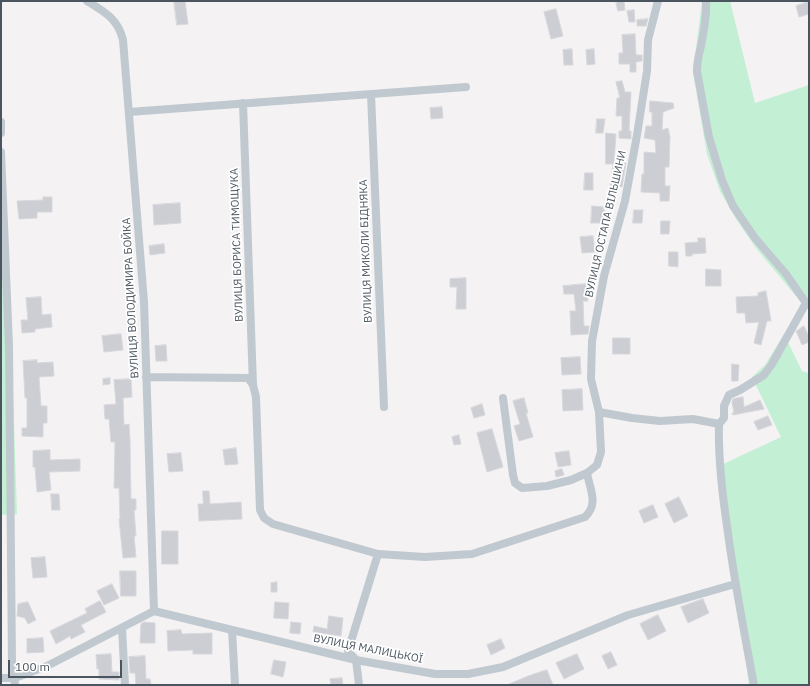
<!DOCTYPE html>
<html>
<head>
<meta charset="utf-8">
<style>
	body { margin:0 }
	#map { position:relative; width:810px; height:686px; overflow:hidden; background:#f4f2f2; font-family:"IBM Plex Sans",sans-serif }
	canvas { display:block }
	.frame { position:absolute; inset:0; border:2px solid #4a555f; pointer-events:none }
	.scale { position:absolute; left:8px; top:660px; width:114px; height:18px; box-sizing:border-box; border:2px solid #4a555f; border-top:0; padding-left:5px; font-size:12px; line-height:14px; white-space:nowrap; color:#4a555f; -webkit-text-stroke:3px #fff; paint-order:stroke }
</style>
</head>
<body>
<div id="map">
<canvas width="810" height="686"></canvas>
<div class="frame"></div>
<div class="scale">100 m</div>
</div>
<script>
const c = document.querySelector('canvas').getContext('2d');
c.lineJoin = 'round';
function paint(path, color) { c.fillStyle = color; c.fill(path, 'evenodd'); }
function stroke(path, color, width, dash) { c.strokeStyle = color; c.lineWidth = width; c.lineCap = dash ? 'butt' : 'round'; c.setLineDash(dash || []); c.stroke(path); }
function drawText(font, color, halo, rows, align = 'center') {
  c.font = font + ' "IBM Plex Sans",sans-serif'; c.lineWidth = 3.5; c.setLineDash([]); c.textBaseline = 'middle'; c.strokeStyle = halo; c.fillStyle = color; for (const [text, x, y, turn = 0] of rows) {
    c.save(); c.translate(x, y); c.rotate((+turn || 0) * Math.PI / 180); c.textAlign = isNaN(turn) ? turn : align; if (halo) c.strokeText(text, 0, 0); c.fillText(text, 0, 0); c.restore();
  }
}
const green = new Path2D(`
	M702,1H730L755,103L809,85V307L795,295L756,248L736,219L720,191L707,154L693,73Z
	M7,209L17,514L1,515V210Z
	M784,334L802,371L809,373V685H749L719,466L781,437L752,377L765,365Z`);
const building = new Path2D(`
	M174,1H185L188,24L177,25Z
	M616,1H624L625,10L618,11Z
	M809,2V14L799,17L796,6Z
	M556,9L563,36L551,39L544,12Z
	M634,10L635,22H629L627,11Z
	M648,19L646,26H637V20Z
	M635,34L636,55H642V61L636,62V72H630V64H619V53H623L622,35Z
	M572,49L573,65H564L563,50Z
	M594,49L595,64L587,65L586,50Z
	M622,81L625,92H631L629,131H631V139L619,138V131H622V116H616L617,98H620L616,82Z
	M650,101L673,103L674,108L663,112L662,130L668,128L670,137L669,167H665V186H670L669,201H660V193L641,192L642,174H644V152L656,153L655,140L644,138L646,126H652V112H650Z
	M442,107L443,118L431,119L430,108Z
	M597,119H605L603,133H596Z
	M606,133L616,134L614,162L626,163L622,187L610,185L613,164H606Z
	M585,173H593V190H584Z
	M43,197H52V212H37V218L19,219L17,201L43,200Z
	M180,203L181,223L154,225L153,205Z
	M592,206L604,207V223H591Z
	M634,210H643L642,223H633Z
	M661,221H670L669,234H661Z
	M593,236L595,252L582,253L580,237Z
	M698,238H705L706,253L692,254V256H686L685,243L698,242Z
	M164,244L165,253L150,255L149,246Z
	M669,252H678V267L669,266Z
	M706,269L721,270V286H706Z
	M466,278V309H456L457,287H450V279Z
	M586,284L588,301H583L584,326H589L588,334L571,335L570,311H576L574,294H564L563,286Z
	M766,291L771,321H767L761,345L754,343L759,322L746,323L745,313H737L736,297L758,296V293Z
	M41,297L42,315L51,314L52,327L35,329V332L22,333L21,320H28L26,298Z
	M804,326L809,337V342L802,345L796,331L798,330Z
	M121,334L123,350L104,352L102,336Z
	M613,338H630V354H613Z
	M166,345L167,361H156L155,346Z
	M580,357L581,374L562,375L561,358Z
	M37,360V363L53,362L54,376L39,377L41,406H47V423H43V437L22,436V428H27V398H25L23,361Z
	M732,364L739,365L738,381H732Z
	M110,378V384L103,385V379Z
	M131,379L132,397L123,398L124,425L129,424L130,440L131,499H136V510H134L136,536H134L136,557L123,558L119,519H120L119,488H114L115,442H111L109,419H105L104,405L116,404L114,380Z
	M582,389L583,410L563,411L562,390Z
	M743,397L744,407L760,400L764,409L733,415L732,413H734L732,402L733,399Z
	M524,398L528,413H526L533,437L519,441L514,426L520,424L513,401Z
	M482,404L485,415L474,418L471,408Z
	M768,416L772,425L758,430L754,422Z
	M492,429L503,467L487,472L477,433Z
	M459,435L461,444L454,445L452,437Z
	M236,448L238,464L225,465L223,450Z
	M50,450V460L80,459V471L49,472L51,490L37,492L35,467H33V451Z
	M569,451L571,465L558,467L555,453Z
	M181,453L183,471L169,472L167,454Z
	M562,469L564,475L556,477L555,471Z
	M203,491H209L210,504L241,502L242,519L199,521L198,504H203Z
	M51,494H59L60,510H52Z
	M679,497L688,516L674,523L665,504Z
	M653,505L658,517L644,523L639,511Z
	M162,531H178V564H162Z
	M45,557L47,577L33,578L31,558Z
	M120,571H136V596H121Z
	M277,582V592H271V583Z
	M112,584L119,598L104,605L97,591Z
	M703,599L709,613L688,623L681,607Z
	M100,601L106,612L81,625L85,632L71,639L70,636L56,644L50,631L87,613L85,609Z
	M28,602L36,620L28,624L25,618L17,616L18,604Z
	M275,602L289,603L288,619L274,618Z
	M658,615L666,631L648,640L640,624Z
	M329,616L343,618L341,636L313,632L314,626L327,629Z
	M144,622L155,623V643H140L141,624Z
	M291,622L301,623L300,634L290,633Z
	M181,630L182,634L212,633V654H193V650L168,651L167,631Z
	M43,638L44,652L27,653V639Z
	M501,639L505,648L491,655L487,645Z
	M611,652L617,665L608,669L602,656Z
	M111,654L112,672H119V680L99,679V669H97L96,655Z
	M577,654L584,669L564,679L556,663Z
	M145,656L146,679H150L151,685H136L135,673H130L129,657Z
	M274,660L286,662L283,677L271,674Z
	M547,670L553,685H507L528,676Z
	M342,678L343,685H331L330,679Z`);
const minor = new Path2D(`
	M87,1C105,12 118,19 123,40L144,302L154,611
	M706,1C707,15 704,31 701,46C699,54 697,61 697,71L709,137L722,180L733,206L755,238L786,274L806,303L809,305
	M371,94L384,407
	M243,103L253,385
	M129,112L466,87
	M1,122V133
	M1,152L9,346L12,664L15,685
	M146,377L248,378L253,385L256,397L260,510L264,518L273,524L378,554L425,557L472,554L585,517C599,504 590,490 587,473
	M503,398L513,475L515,483L522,488L547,486L571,480L587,473L597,465L601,452L599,412L591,379L592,341L604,276L625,201L637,135L647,71L648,40L658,1
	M599,412L632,418L660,421L693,419L719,424
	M719,424C718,458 722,492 727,526C734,580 744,632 754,685
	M719,424L724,418V406L729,395L740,390L764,375L772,364L806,303
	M122,628L125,685
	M232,630L235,685
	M1,678H15L47,666L154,611L356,660L435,674H468L503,667L628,615L735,584
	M359,685L356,660L348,651L378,554`);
const streetNames = [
	["ВУЛИЦЯ ОСТАПА ВІЛЬШИНИ",606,224,-77],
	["ВУЛИЦЯ БОРИСА ТИМОЩУКА",237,245,-92],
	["ВУЛИЦЯ МИКОЛИ БІДНЯКА",366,251,-92],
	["ВУЛИЦЯ ВОЛОДИМИРА БОЙКА",131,298,-93],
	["ВУЛИЦЯ МАЛИЦЬКОЇ",368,649,11]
];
paint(green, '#c3efd4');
paint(building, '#ccced4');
stroke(building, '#d6d8dd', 1);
stroke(minor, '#c0c9d0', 8);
drawText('11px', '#4a555f', '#fff', streetNames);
</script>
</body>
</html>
